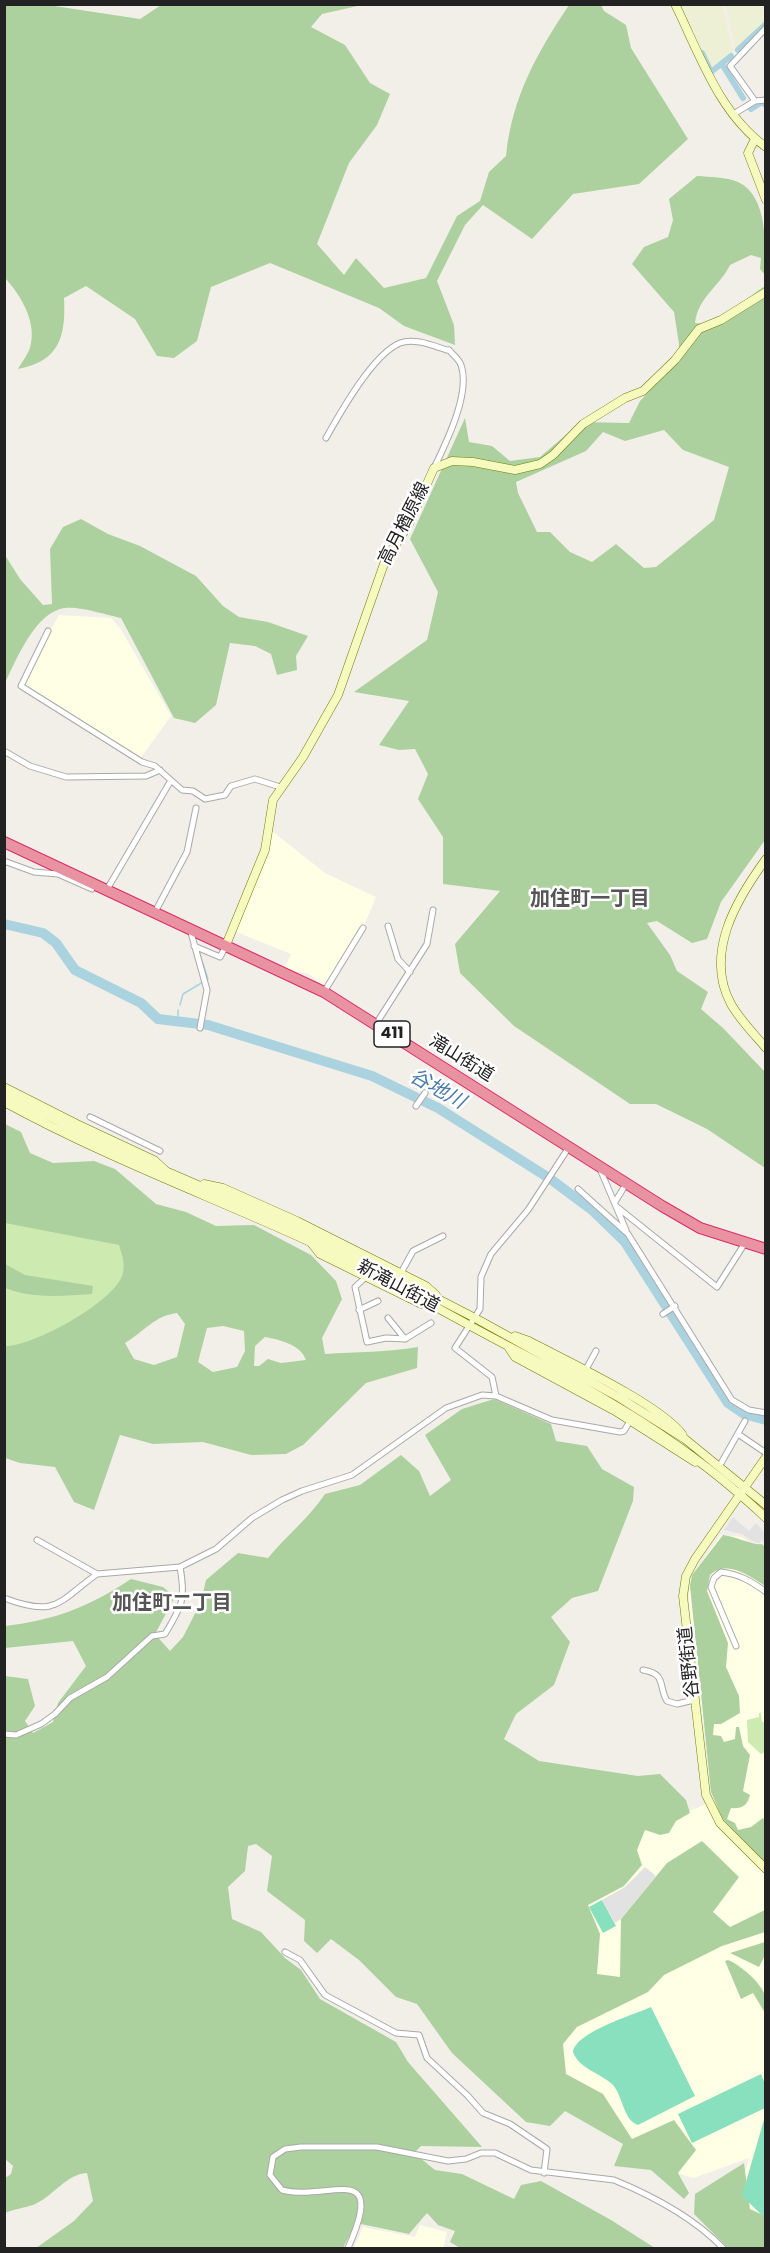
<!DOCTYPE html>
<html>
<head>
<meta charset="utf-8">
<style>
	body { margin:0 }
	#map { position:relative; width:770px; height:2253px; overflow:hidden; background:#f2efe9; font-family:Poppins,sans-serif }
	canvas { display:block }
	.frame { position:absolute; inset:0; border:6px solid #222; pointer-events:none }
</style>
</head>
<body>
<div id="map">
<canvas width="770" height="2253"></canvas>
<div class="frame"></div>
</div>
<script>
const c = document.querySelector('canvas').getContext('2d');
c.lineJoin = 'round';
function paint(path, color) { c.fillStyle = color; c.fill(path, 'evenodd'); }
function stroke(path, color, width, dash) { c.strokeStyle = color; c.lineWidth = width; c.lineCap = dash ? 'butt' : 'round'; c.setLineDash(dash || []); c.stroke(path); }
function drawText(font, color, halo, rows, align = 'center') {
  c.font = font + ' Poppins,"Noto Sans JP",sans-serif'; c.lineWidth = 5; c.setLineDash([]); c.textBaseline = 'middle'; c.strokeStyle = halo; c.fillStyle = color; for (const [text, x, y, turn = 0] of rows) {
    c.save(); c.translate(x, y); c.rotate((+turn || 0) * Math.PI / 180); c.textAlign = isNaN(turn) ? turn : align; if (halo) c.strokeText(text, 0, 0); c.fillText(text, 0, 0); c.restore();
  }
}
const education = new Path2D(`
	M59,615L111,618L120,628L171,716L139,760L21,683Z
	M272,831L325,873L376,897L363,928L327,989L309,974L284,969L291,954L234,931L267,851Z
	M721,1535L742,1537L766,1554L765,2248L738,2198L749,2158L694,2178L647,2164L563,2076L560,2057L565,1902L645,1830L713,1801L689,1604V1586L692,1575Z
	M420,2225L447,2232L443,2248H354L363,2227L415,2237Z`);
const farmland = new Path2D(`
	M680,5H722L733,52L712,70Z
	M726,5H764L765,11V22L736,50Z`);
const grass = new Path2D(`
	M4,1214L120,1235L148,1273L5,1367Z
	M764,1712L761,1713L762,1722H765V1752L761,1754L748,1742L747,1720L759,1717V1713Z`);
const forest = new Path2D(`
	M5,4L48,5L140,19L161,5H362L322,14L311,27L345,45L370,83L390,94L377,125L349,163L317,244L344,275L356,258L384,288L426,278L457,216L480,201L489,172L506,156C512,97 537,53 569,5H601L604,11L626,25L631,48L688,139L639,184L573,194L532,239L483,205L465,225L437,281L454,325L455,345L404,326L379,308L270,263L211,287L197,341L174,358L157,356L135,319L86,286L64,298C66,336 60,361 18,369C22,362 30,352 31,343C36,320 19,293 5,278Z
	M697,176C710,177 726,177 738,182C769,196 765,248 765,275L760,269L761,258L751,255L730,265C720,286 698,297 695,323C720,327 746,298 765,286V840L721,902L707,939L692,943L657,921L647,923L670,955L677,971L708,992L701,1009L723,1028L765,1072V1168L707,1129L656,1104H630L514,1026L460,973L455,944L500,891L443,884V837L418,799L428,774L415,749L399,750L379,745L409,701L354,692L427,640L438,592L410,539L465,418L469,442L492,446L510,461L540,457L581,422L629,423L640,401L678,361L679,344L674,312L632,264L644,247L668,237L673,220L669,199ZM664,430L683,450L729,467L714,520L656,567L644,568L616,544L592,562L570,552L550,532H537L518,493L516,482L586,451L603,432L625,441Z
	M81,519L108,534L140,546L196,576L223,606L239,617L268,622L308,636L296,656L297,670L277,675L271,654L255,646L230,643L216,705L195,723L174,718L121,618C107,615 79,606 65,608C36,611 16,660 5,683V555L20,579L43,605L52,604L50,549L63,527Z
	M5,1124L21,1132L30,1153L53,1163L94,1161L115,1169L156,1204L186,1212L216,1226L254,1225L311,1255L336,1281L342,1299L322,1338L325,1354C356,1352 387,1352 418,1347L417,1368L366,1383L303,1445L286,1454L251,1455L203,1442L153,1444L120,1435L94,1510L74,1502L55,1467L20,1463L5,1458V1346C32,1347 112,1303 122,1276C126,1265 122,1255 119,1245L5,1223ZM177,1313L185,1324L177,1357L154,1365L134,1359L125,1343C145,1331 154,1316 177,1313ZM223,1326L244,1331L245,1351L237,1367L213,1372L198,1362L207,1328ZM265,1337C280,1340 300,1344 306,1360L281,1363L268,1359L259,1366H254L255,1346Z
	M5,1264L25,1275L93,1286L92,1294C62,1296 33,1299 5,1288Z
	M494,1399L551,1424L556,1441L587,1446L602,1469L634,1487L633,1501L598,1591L572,1598L551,1617L570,1642L554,1685L516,1714L504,1739L539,1761L638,1776L660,1774L686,1800L690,1813L676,1821L669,1833L660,1835L645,1830L637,1850L642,1865L624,1886L588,1905L600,1934L597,1974L620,1977L621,1919L667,1863L702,1841L739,1877L713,1912L730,1927L765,1910V1932L722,1946L664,1975L648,1992L577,2027L563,2044L566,2074L603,2094L632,2139L674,2120L696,2150L678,2173L689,2193L684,2199L651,2170L614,2166L623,2144L565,2111L550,2126L526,2122L452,2053L417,2004L396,1997L359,1960L331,1939L317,1953L304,1941L305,1920L267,1891L272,1856L256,1844L248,1846L245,1871L228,1887L232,1919L261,1932L285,1958L301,1970L320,1999L396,2042L408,2062L482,2147L421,2146L414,2153L435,2170L462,2174L514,2199L521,2185L541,2181L611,2220L655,2248H460L450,2242L455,2231L438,2225L427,2213L409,2234L356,2223L343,2248H36L74,2221L93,2201L87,2173C66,2174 53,2197 33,2205C24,2208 14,2209 5,2213V2178L11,2174L13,2166L4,2158L5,1676L28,1679L35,1706L25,1721L33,1733L53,1722L58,1703L86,1666L73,1641L5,1648V1626C55,1620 89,1607 131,1579L163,1587L175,1597L155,1634L170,1651L183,1637L201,1602L206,1580L238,1553L268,1558C286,1536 309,1518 325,1494L360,1485L401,1455L419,1471L430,1496L451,1480L425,1435L462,1409Z
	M723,1535C734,1536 755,1546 762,1544L765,1547V1586C750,1576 727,1559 710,1575L707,1591L728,1643L726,1667L739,1696L740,1713L721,1724H714L713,1735L721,1736L724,1742L735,1739L736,1727H739L743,1746L750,1755L743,1791L750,1795C747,1806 742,1809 731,1808L727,1819L735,1823L738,1830L751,1827L763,1818L765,1821V1863L722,1818L711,1792L690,1586L692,1575Z
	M765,1942V1955L759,1967L730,1953Z
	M728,1960C740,1965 759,1981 764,1993C767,1999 765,2007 765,2013L753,1993L741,1999L725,1961Z
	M744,2163L750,2209L765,2216V2248H728L694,2214L695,2194Z`);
const pitch = new Path2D(`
	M602,1900L616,1926L603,1933L589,1907Z
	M651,2007L695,2096L638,2125C623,2120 623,2096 613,2085C601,2073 579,2069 573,2052C576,2032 633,2015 651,2007Z
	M761,2074L765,2084V2108L692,2143L678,2114Z
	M765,2116L766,2218H765L742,2196Z`);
const parking = new Path2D(`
	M733,1517L749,1531L756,1523L765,1533V1543L762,1540L759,1543L754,1542L742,1534L724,1530Z
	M645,1867L656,1876L621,1919L615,1923L602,1900L625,1887Z`);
const stream = new Path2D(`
	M199,952L208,979
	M180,1005L183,994L203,982
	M178,1010V1021`);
const canal = new Path2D(`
	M738,50L766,24
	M702,53L711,72L731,56
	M722,64L743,98
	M751,109L762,102L766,105`);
const river = new Path2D(`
	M4,924L43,933L56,943L75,970L141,1003L158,1019L208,1025L372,1076L438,1108L549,1178L592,1210L625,1242L728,1403L744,1414L766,1420`);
const street = new Path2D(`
	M755,101L730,66L766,28
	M732,115L755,101L766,100
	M326,438C340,413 373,354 400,343C415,337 436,347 450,351
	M434,468C446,443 471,393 461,365C459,359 453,355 449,350
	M48,631L21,686L142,762L155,766L182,790L193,791L205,799L225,795L231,786L255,779L280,787
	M4,751L30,766L66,777L146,776L160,770
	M4,861L34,872L58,874L92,889
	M106,891L170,782
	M155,912L187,852L196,808
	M388,926L398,959L410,972
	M190,929L207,990L200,1028
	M194,946L220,957L226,946
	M324,992L363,928
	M376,1024L427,944L433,910
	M416,1106L425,1093
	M90,1117L160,1151
	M600,1169L626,1230
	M578,1189L628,1234L732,1400L749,1410L766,1413
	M615,1202L626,1184
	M617,1207L717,1287L745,1243
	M401,1273L413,1251L443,1236
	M366,1277L355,1287L367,1342L386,1338L405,1339
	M359,1310L378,1301
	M663,1314L675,1306
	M388,1318L405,1339L431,1323
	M585,1371L596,1351
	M496,1396L492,1377L455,1348L480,1309L481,1277L491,1254L528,1210L569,1147
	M738,1434L766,1453
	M720,1465L745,1421
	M37,1540L97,1574L180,1567L216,1549L252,1518L282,1500L302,1491L352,1475L446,1408L482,1395L496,1396L552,1420L620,1432L624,1431L630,1421
	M4,1598C57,1618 58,1602 97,1574
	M736,1646L711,1587L714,1578L721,1572C739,1574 751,1581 766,1592
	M643,1670C667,1674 658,1686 667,1701L677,1704L694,1700
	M4,1734L16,1735L41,1724L55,1714L70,1698L107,1677L152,1636L165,1634C182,1606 186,1599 180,1567
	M285,1952L300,1960L325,1995L396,2033L419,2035L427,2058L468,2096L483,2113L510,2124L547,2149L544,2173
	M348,2248C388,2158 327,2202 282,2190L270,2175L273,2157L285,2149L301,2147H377L448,2161L466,2159L481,2153H495L531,2170L614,2180C653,2196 693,2217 723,2248`);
const secondary = new Path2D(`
	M675,4C700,55 719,113 766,147
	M755,139L748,153L766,200
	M766,859C736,900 704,954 731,1004C740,1020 754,1034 766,1048
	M226,945L265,850L273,800L303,757L338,695L385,561L409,524L434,468L452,461L473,462L515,470L540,464L553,455L583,424L625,398L643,391L675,360L699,329L721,320L766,292
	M4,1087L77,1124L154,1160L165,1170
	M4,1094L112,1148L316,1236L475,1318L620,1398L685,1439L766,1505
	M4,1102C99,1154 199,1192 297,1236C369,1268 437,1309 506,1345C602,1395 687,1443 766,1518
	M204,1184L223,1188L297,1221L426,1286L436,1295
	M312,1244L320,1254L421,1304
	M515,1336L529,1341C565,1360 659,1404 682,1434
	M509,1348L515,1357L615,1411L695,1462
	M766,1457L695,1559L686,1576L683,1596L706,1795L720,1823L766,1869`);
const highway = new Path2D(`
	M4,842L324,992L662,1206L700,1228L766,1249`);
const shields = [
	[392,1034,36]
];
const shieldNames = [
	["411",392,1034]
];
const streetNames = [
	["高月楢原線",405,524,-63],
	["滝山街道",461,1059,32],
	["新滝山街道",398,1287,28],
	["谷野街道",690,1662,-96]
];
const neighbourhoodNames = [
	["加住町一丁目",590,900],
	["加住町二丁目",172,1604]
];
const waterNames = [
	["谷地川",437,1090,29]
];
paint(education, '#ffffe5');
paint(farmland, '#eef0d5');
paint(grass, '#cdebb0');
paint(forest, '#add19e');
paint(pitch, '#88e0be');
paint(parking, '#e2e2e2');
stroke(stream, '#aad3df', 1.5);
stroke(canal, '#aad3df', 6);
stroke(river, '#aad3df', 10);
stroke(street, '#a9a9a9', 7);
stroke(secondary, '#707d05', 9);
stroke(highway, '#dc2a67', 12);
stroke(street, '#fff', 5);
stroke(secondary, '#f7fabf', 8);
stroke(highway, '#e892a2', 10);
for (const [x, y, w] of shields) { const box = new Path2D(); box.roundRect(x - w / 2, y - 13, w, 26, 4.5); c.fillStyle = '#fff'; c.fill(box); stroke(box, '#222', 1.5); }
drawText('bold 16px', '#222', null, shieldNames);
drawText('18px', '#222', '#fff', streetNames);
drawText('bold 20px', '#555', '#fff', neighbourhoodNames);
drawText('italic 20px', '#4a7aab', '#fff', waterNames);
</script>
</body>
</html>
